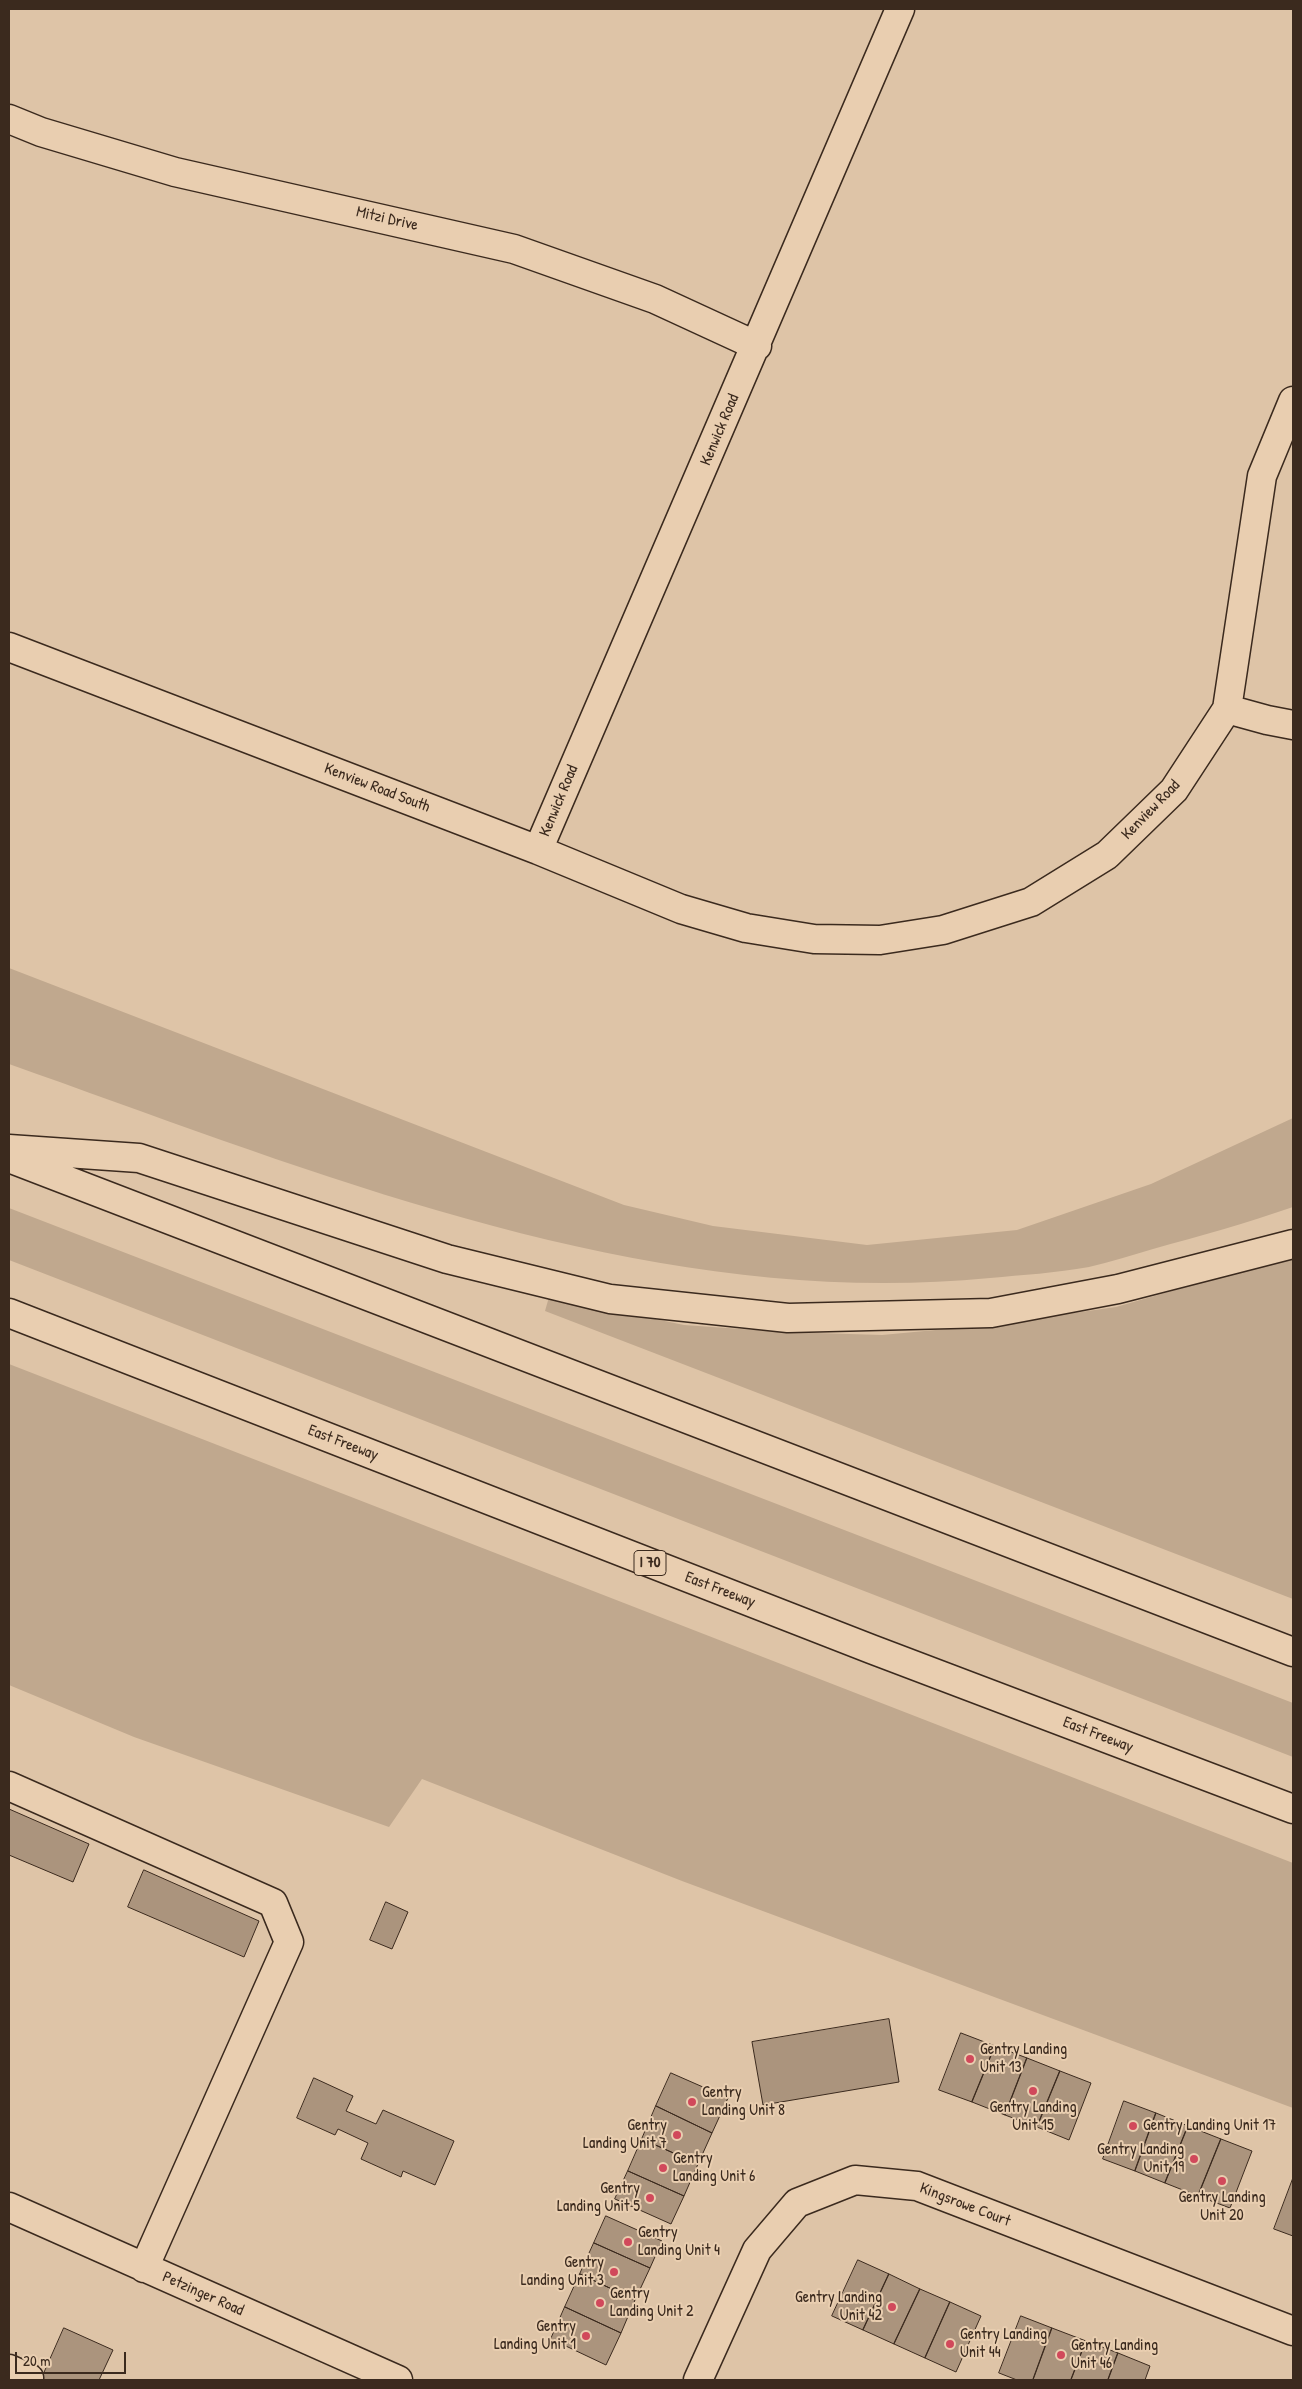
<!DOCTYPE html>
<html>
<head>
<meta charset="utf-8">
<style>
	body { margin:0 }
	#map { position:relative; width:1302px; height:2389px; overflow:hidden; background:#dec4a7; font-family:"Patrick Hand",sans-serif }
	canvas { display:block }
	.frame { position:absolute; inset:0; border:10px solid #3b2a1e; pointer-events:none }
	.scale { position:absolute; left:15px; top:2352px; width:111px; height:22px; box-sizing:border-box; border:2px solid #3b2a1e; border-top:0; padding-left:6px; font-size:15px; line-height:18px; white-space:nowrap; color:#3b2a1e; -webkit-text-stroke:4px #e9ceb0; paint-order:stroke }
</style>
</head>
<body>
<div id="map">
<canvas width="1302" height="2389"></canvas>
<div class="frame"></div>
<div class="scale">20 m</div>
</div>
<script>
const c = document.querySelector('canvas').getContext('2d');
c.lineJoin = 'round';
function paint(path, color) { c.fillStyle = color; c.fill(path, 'evenodd'); }
function stroke(path, color, width, dash) { c.strokeStyle = color; c.lineWidth = width; c.lineCap = dash ? 'butt' : 'round'; c.setLineDash(dash || []); c.stroke(path); }
function drawText(font, color, halo, rows, align = 'center') {
  c.font = font + ' "Patrick Hand",sans-serif'; c.lineWidth = 4; c.setLineDash([]); c.textBaseline = 'middle'; c.strokeStyle = halo; c.fillStyle = color; for (const [text, x, y, turn = 0] of rows) {
    c.save(); c.translate(x, y); c.rotate((+turn || 0) * Math.PI / 180); c.textAlign = isNaN(turn) ? turn : align; if (halo) c.strokeText(text, 0, 0); c.fillText(text, 0, 0); c.restore();
  }
}
const green = new Path2D(`
	M9,968L624,1205L713,1226L867,1245L1017,1230L1151,1184L1293,1118V1207C1247,1223 1200,1236 1153,1249C1132,1255 1110,1262 1089,1267C1056,1273 1022,1275 990,1278C649,1311 323,1175 9,1064Z
	M9,1208L1293,1703V1757L9,1260Z
	M1293,1253V1599L545,1311L549,1297L684,1325L784,1332L882,1335L989,1325L1116,1307L1224,1276Z
	M9,1364L1293,1863V2108L682,1881L422,1779L389,1827L134,1737L9,1685Z`);
const building = new Path2D(`
	M9,1809L89,1844L73,1882L9,1855Z
	M144,1870L259,1921L244,1957L128,1907Z
	M386,1902L408,1912L392,1949L370,1940Z
	M889,2019L899,2082L763,2105L752,2042Z
	M961,2033L995,2046L972,2102L939,2090Z
	M995,2046L1027,2058L1005,2115L972,2102Z
	M1027,2058L1060,2071L1037,2127L1005,2115Z
	M1060,2071L1091,2083L1069,2140L1037,2127Z
	M671,2073L728,2098L712,2133L656,2106Z
	M314,2078L353,2096L346,2111L376,2124L383,2110L454,2141L435,2185L403,2171L401,2177L361,2159L368,2143L338,2129L335,2135L297,2118Z
	M1124,2101L1156,2113L1135,2171L1103,2159Z
	M656,2106L712,2133L698,2164L642,2139Z
	M1156,2113L1188,2126L1165,2183L1135,2171Z
	M1188,2126L1221,2139L1198,2196L1165,2183Z
	M642,2139L698,2164L684,2196L628,2171Z
	M1221,2139L1252,2151L1230,2208L1198,2196Z
	M628,2171L684,2196L671,2224L615,2199Z
	M1293,2178V2236L1274,2229Z
	M606,2216L662,2241L650,2268L594,2243Z
	M594,2243L650,2268L635,2300L580,2274Z
	M858,2260L889,2274L863,2330L832,2316Z
	M580,2274L635,2300L621,2333L565,2307Z
	M889,2274L920,2289L894,2344L863,2330Z
	M920,2289L950,2302L925,2358L894,2344Z
	M950,2302L981,2316L956,2372L925,2358Z
	M565,2307L621,2333L606,2365L551,2339Z
	M1021,2316L1052,2328L1033,2380H1017L999,2373Z
	M64,2328L113,2350L99,2380H41Z
	M1052,2328L1086,2341L1071,2380H1033Z
	M1086,2341L1118,2353L1108,2380H1071Z
	M1118,2353L1150,2366L1145,2380H1108Z`);
const minor = new Path2D(`
	M9,119L41,132L175,172L514,249L655,299L757,346
	M9,647L538,850L681,909L746,928L814,939L880,940L943,930L1031,902L1107,855L1174,790L1227,709L1262,476L1293,401
	M1227,709L1267,720L1293,725
	M538,850L900,9
	M9,1786L273,1903L289,1942L144,2268
	M9,2207L398,2380
	M9,2369L29,2378
	M698,2380L757,2250L797,2203L855,2180L917,2186L1293,2331`);
const highway = new Path2D(`
	M9,1149L139,1158L447,1259L610,1299L788,1318L991,1313L1118,1289L1293,1244
	M9,1158L1293,1652
	M9,1313L871,1649L1293,1809`);
const markers = [
	[970,2059,5,"#d1495b"],
	[1033,2091,5,"#d1495b"],
	[692,2102,5,"#d1495b"],
	[1133,2126,5,"#d1495b"],
	[677,2135,5,"#d1495b"],
	[1194,2159,5,"#d1495b"],
	[663,2168,5,"#d1495b"],
	[1222,2181,5,"#d1495b"],
	[650,2198,5,"#d1495b"],
	[628,2242,5,"#d1495b"],
	[614,2272,5,"#d1495b"],
	[600,2303,5,"#d1495b"],
	[892,2307,5,"#d1495b"],
	[586,2336,5,"#d1495b"],
	[950,2344,5,"#d1495b"],
	[1061,2355,5,"#d1495b"]
];
const shields = [
	[650,1563,32]
];
const shieldNames = [
	["I 70",650,1563]
];
const streetNames = [
	["Mitzi Drive",387,219,13],
	["Kenwick Road",720,430,-67],
	["Kenview Road South",377,788,21],
	["Kenwick Road",559,801,-67],
	["Kenview Road",1151,810,-46],
	["East Freeway",343,1443,21],
	["East Freeway",720,1590,21],
	["East Freeway",1098,1735,21],
	["Kingsrowe Court",965,2205,21],
	["Petzinger Road",203,2294,24]
];
const poiNames = [
	["Gentry Landing",980,2050],
	["Unit 13",980,2068],
	["Gentry",702,2093],
	["Landing Unit 8",702,2111],
	["Gentry Landing",1033,2108,"center"],
	["Unit 15",1033,2126,"center"],
	["Gentry",667,2126,"right"],
	["Landing Unit 7",667,2144,"right"],
	["Gentry Landing Unit 17",1143,2126],
	["Gentry Landing",1184,2150,"right"],
	["Unit 19",1184,2168,"right"],
	["Gentry",673,2159],
	["Landing Unit 6",673,2177],
	["Gentry",640,2189,"right"],
	["Landing Unit 5",640,2207,"right"],
	["Gentry Landing",1222,2198,"center"],
	["Unit 20",1222,2216,"center"],
	["Gentry",638,2233],
	["Landing Unit 4",638,2251],
	["Gentry",604,2263,"right"],
	["Landing Unit 3",604,2281,"right"],
	["Gentry",610,2294],
	["Landing Unit 2",610,2312],
	["Gentry Landing",882,2298,"right"],
	["Unit 42",882,2316,"right"],
	["Gentry",576,2327,"right"],
	["Landing Unit 1",576,2345,"right"],
	["Gentry Landing",960,2335],
	["Unit 44",960,2353],
	["Gentry Landing",1071,2346],
	["Unit 46",1071,2364]
];
paint(green, '#c0a88e');
paint(building, '#ab947d');
stroke(building, '#3b2a1e', 1);
stroke(minor, '#3b2a1e', 31);
stroke(highway, '#3b2a1e', 31);
stroke(minor, '#e9ceb0', 28);
stroke(highway, '#e9ceb0', 28);
for (const [x, y, r, color] of markers) { const dot = new Path2D(); dot.arc(x, y, r, 0, 2 * Math.PI); c.fillStyle = color; c.fill(dot); stroke(dot, '#e9ceb0', 2); }
for (const [x, y, w] of shields) { const box = new Path2D(); box.roundRect(x - w / 2, y - 12.5, w, 25, 4); c.fillStyle = '#e9ceb0'; c.fill(box); stroke(box, '#3b2a1e', 1); }
drawText('bold 15px', '#3b2a1e', null, shieldNames);
drawText('16px', '#3b2a1e', '#e9ceb0', streetNames);
drawText('16px', '#3b2a1e', '#e9ceb0', poiNames, 'left');
</script>
</body>
</html>
